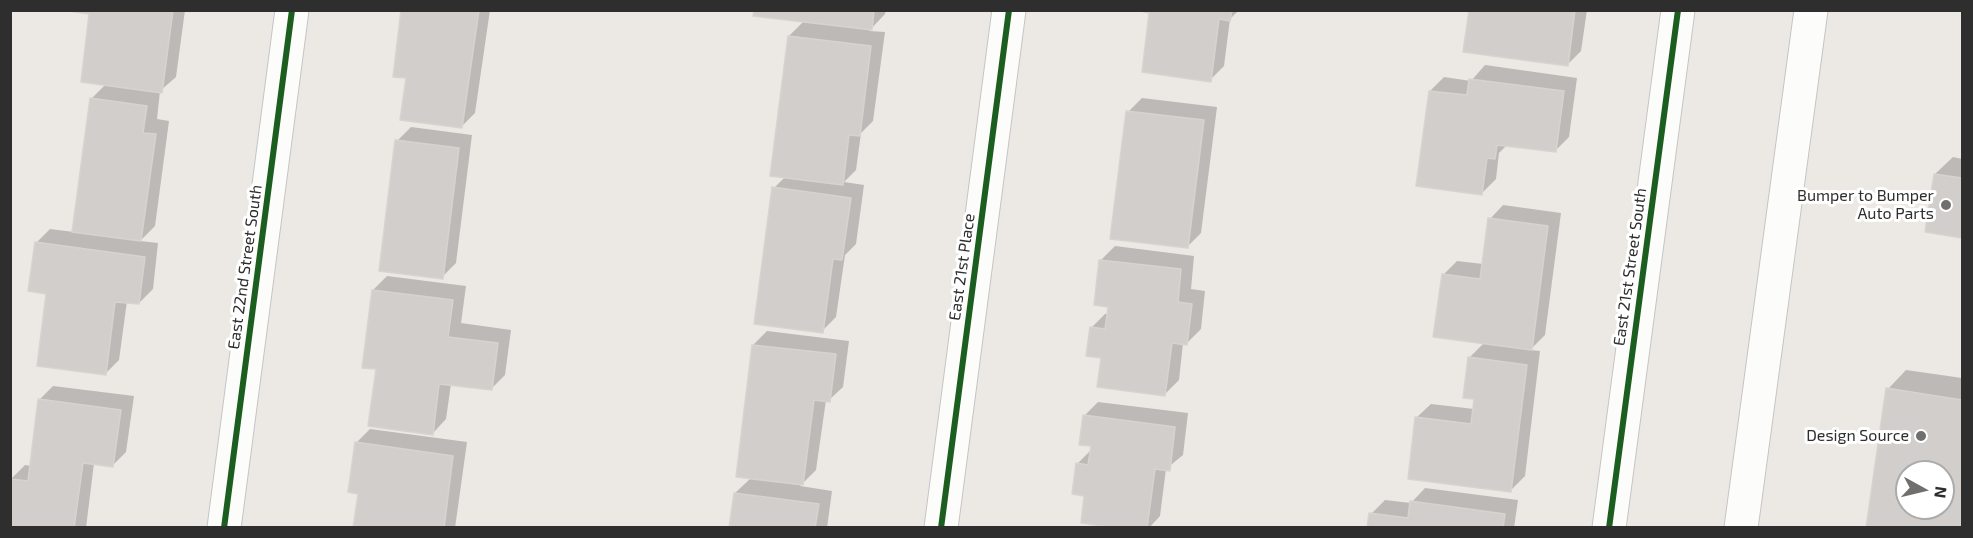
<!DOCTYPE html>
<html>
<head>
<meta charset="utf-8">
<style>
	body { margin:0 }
	#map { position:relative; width:1973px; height:538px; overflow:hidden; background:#ece8e4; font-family:"Exo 2",sans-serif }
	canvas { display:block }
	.frame { position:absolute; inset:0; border:12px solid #2e2e2e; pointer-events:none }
	.north { position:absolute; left:1895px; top:460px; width:60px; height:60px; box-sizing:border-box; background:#fff; border:2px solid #ababab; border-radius:50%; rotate:98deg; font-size:16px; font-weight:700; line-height:24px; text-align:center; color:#2e2e2e }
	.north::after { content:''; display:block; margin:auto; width:21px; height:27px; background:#706f6e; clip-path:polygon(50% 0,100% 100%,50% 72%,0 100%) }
</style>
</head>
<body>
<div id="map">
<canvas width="1973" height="538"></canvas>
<div class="frame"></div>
<div class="north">N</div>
</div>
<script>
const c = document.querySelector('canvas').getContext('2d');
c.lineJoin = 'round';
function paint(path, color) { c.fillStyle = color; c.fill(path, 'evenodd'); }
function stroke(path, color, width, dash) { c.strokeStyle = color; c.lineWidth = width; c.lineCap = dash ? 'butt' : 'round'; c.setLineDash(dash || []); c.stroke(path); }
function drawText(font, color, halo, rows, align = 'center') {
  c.font = font + ' "Exo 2",sans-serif'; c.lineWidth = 6; c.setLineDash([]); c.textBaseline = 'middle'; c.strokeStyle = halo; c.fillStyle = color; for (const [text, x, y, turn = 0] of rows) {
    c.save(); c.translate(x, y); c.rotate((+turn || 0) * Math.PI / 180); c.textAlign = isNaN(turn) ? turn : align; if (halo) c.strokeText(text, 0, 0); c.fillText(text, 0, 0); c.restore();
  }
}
const shadow = new Path2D(`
	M72,10H185L176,77L160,91L157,119L169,121L155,226L140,241L158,243L153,289L139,303L127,301L119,360L105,374L48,293L36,243L50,229L74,232L91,99L106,84L91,13Z
	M403,10H490L475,113L461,127L407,77Z
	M755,10H886L885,14L869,31L885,32L873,121L861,133L856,170L844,182L864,185L856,244L845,255L836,317L822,331L774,188L786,176L789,36L805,20Z
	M1144,10H1239L1230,19L1224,66L1210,80L1151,11Z
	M1470,10H1587L1581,51L1567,65Z
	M1485,65L1577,78L1569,137L1555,151L1507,145L1499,153L1496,179L1482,193L1430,91L1444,77L1471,81Z
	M1142,98L1217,107L1201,233L1187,247L1128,112Z
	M411,127L472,135L456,263L442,277L397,141Z
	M1953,157L1962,159V237L1927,231L1935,174Z
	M1503,205L1561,213L1545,335L1530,350L1540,351L1525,476L1511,490L1417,417L1431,404L1474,409L1475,398L1469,358L1485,342L1443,275L1457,261L1483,264L1490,219Z
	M1115,246L1194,256L1191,289L1205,291L1201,329L1187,343H1183L1179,380L1165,394L1102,356L1091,328L1105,314H1108L1110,305L1101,260Z
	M387,276L466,286L461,323L511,330L505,375L491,389L451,384L446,419L433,433L378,368L373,290Z
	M767,331L849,341L843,387L829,400H826L816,470L800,486L832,491L827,528H730L735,493L751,478L753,345Z
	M1906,370L1962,378V528H1867L1888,389ZM1907,472H1943V508H1907Z
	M53,386L134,396L126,452L112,466L94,463L86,528H10L11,479L25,465L31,466L39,400Z
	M1098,402L1188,413L1183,455L1166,469L1160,516L1149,528H1126L1085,495L1077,464L1092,449L1084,416Z
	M370,429L467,442L455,528H355L360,492L356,443Z
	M1425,488L1518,500L1514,528H1369L1371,514L1385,500L1411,503Z`);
const building = new Path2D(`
	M173,10L162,93L81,82L89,14L62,10Z
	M401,10H479L462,128L400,120L406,78L393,77Z
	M754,10H874L872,30L753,16Z
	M1232,10L1230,21L1219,19L1211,82L1142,72L1149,13L1137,10Z
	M1469,10H1575L1568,66L1463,52Z
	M788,36L871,46L860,136L849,135L843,185L770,176Z
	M1469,79L1564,91L1556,152L1497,145L1495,159L1487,158L1482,195L1416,186L1429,91L1467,95Z
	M90,98L147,106L143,133L156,134L141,241L72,232Z
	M1126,111L1204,120L1188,248L1110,239Z
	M395,140L459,148L443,279L379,271Z
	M1934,174L1962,178V238L1925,232Z
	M772,187L851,198L842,260L833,259L823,333L754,324Z
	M1488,218L1548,226L1532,350L1433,337L1442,274L1480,279Z
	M35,242L145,257L139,304L115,302L106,375L37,366L46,294L28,291Z
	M1099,260L1181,269L1178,302L1192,304L1187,345L1172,343L1165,396L1097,387L1101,358L1086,356L1090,327L1105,329L1108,307L1094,305Z
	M372,290L453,300L448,337L498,343L492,390L439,384L433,435L368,426L376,369L362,368Z
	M752,345L836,354L830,402L814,400L803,485L736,477Z
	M1468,357L1527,365L1511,492L1408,479L1415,417L1471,424L1474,399L1463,398Z
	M1886,388L1962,400V528H1866ZM1907,472H1943V508H1907Z
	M38,399L121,410L113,467L83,463L74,528H10V479L28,481Z
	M1083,415L1175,427L1170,471L1155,469L1147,528H1115L1081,523L1084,496L1072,494L1076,463L1088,465L1091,446L1079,445Z
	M355,442L453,456L444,528H353L358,494L348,492Z
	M734,493L819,504L815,528H729Z
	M1410,501L1505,514L1503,528H1367L1369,513L1408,518Z`);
const street = new Path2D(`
	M224,528L292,10
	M941,528L1009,10
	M1609,528L1678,10`);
const secondary = new Path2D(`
	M1741,528L1811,10`);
const cycleway = new Path2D(`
	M224,528L292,10
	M941,528L1009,10
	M1609,528L1678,10`);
const markers = [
	[1946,205,6,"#706f6e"],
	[1921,436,6,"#706f6e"]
];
const poiNames = [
	["Bumper to Bumper",1934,196],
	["Auto Parts",1934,214],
	["Design Source",1909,436]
];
const streetNames = [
	["East 22nd Street South",245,267,-82],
	["East 21st Place",962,267,-82],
	["East 21st Street South",1630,267,-82]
];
paint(shadow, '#0003');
paint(building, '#d1cecb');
stroke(building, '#d7d4d0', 1.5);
stroke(street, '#c5c4c5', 35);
stroke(secondary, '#c5c4c5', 35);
stroke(street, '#fcfcfb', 33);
stroke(secondary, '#fcfcfb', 33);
stroke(cycleway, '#1b5e20', 6);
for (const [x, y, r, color] of markers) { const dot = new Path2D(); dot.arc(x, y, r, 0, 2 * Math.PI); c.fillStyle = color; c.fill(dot); stroke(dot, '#fff', 2); }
drawText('16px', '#2e2e2e', '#fff', poiNames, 'right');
drawText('16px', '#2e2e2e', '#fff', streetNames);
</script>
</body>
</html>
